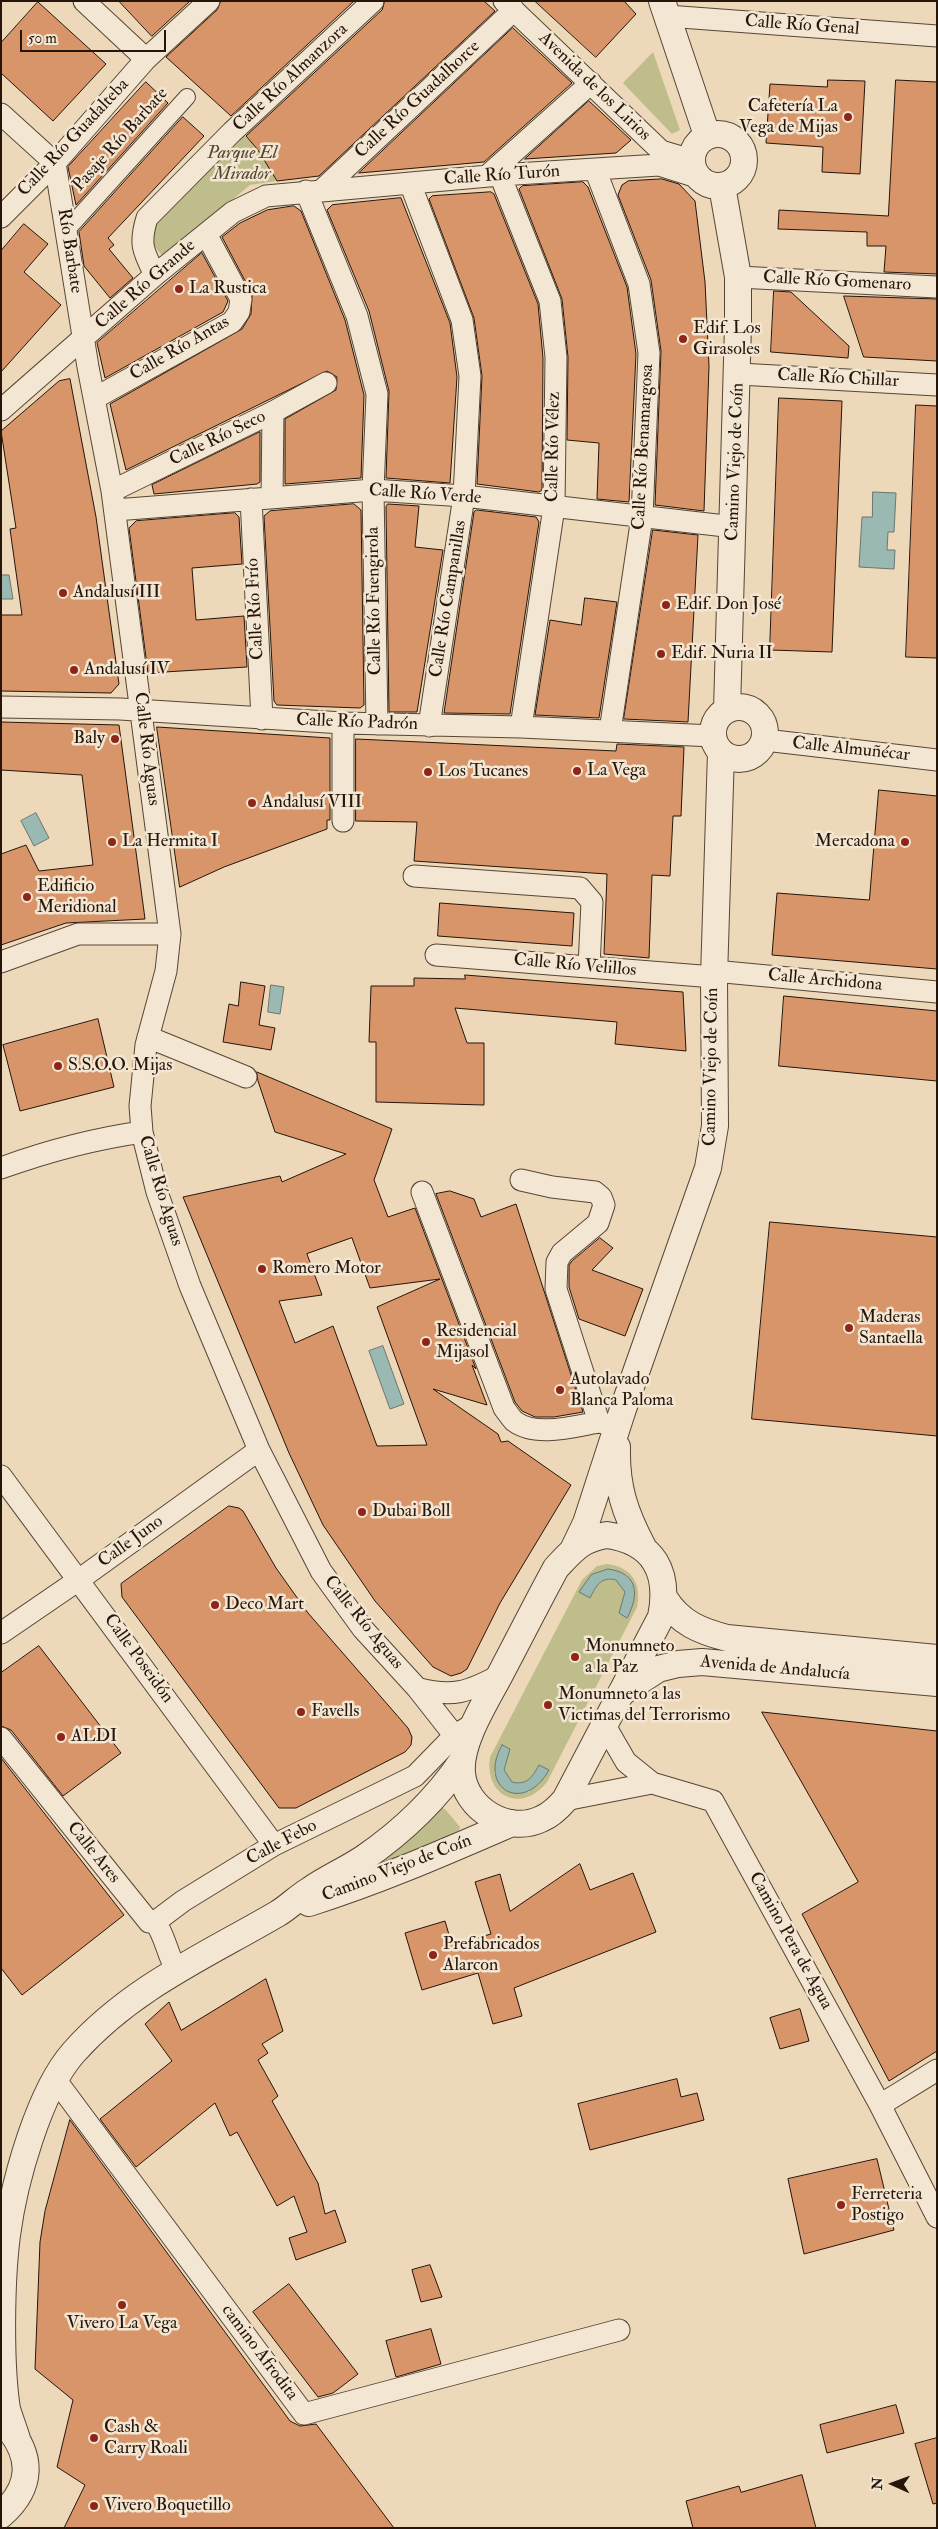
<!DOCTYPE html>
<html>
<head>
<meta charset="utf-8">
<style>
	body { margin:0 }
	#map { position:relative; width:938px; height:2529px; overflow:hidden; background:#edd8b9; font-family:"IM FELL Double Pica",serif }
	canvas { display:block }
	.frame { position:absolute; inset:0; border:2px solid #25150a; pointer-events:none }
	.north { position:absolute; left:868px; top:2459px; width:50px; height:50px; -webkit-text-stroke:4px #f3e6d2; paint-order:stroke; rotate:272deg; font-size:14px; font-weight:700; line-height:20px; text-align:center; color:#25150a }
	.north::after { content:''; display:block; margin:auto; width:18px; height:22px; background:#25150a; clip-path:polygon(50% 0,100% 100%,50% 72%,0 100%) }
	.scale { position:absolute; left:20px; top:30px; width:146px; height:22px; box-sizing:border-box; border:2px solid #25150a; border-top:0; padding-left:6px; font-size:15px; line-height:18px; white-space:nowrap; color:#25150a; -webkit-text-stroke:4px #f3e6d2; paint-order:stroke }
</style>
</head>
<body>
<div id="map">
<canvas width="938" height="2529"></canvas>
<div class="frame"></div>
<div class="north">N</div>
<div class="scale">50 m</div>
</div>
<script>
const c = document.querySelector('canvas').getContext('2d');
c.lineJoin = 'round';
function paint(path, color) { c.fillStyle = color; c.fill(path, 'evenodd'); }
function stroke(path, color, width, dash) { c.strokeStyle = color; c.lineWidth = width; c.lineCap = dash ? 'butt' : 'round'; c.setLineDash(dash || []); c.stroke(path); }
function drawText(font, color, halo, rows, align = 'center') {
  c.font = font + ' "IM FELL Double Pica",serif'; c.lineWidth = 5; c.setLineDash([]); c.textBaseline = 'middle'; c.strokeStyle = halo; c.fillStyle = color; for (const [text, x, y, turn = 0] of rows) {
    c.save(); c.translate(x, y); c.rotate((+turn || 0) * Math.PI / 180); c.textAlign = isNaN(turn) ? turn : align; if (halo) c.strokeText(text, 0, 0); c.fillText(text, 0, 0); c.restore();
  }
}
const green = new Path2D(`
	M653,52L680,130L672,134L623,83Z
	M243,134L258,150L276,181L250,185L163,257L153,244L156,221Z
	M607,1564C632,1567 642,1584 637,1607L547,1782C522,1814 484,1797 490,1757L582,1580L597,1566ZM625,1574L635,1589L627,1617L619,1613L625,1592L616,1580L606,1579L580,1592L591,1575ZM501,1745L510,1749L504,1770L512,1782C527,1786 533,1776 539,1765L529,1792L494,1774Z
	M442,1808L445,1809L460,1827L459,1830L424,1851L354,1879Z`);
const water = new Path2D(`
	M873,492L896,493L894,532H888L887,550H895L894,569L859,567L862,517H872Z
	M1,575H9L13,599H1Z
	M36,813L49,838L34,846L21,821Z
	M271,985L284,987L280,1014L268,1012Z
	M383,1346L404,1404L390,1409L369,1351Z
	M608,1569C638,1573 640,1594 627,1618L619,1613L625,1592L616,1580C601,1576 596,1586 590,1598L579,1592L591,1575Z
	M502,1745L510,1749L504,1770L512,1782C527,1786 533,1776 539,1765L549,1770C524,1815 477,1789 502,1745Z`);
const building = new Path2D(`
	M119,1H190L152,36Z
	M221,1H354L231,116L166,57L217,10Z
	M385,1H484L495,11L319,176L277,181L258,150L246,136L382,10Z
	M535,1H624L636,14L596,57Z
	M38,2L106,64L53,121L1,73V43Z
	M513,28L572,83L484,162L359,173Z
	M828,80L865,81L860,174L822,172L823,147L766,143L770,84L827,87Z
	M896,80L937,82V274L884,272L886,246H867V232L778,229L779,210L888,216Z
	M146,82L168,103L76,205L68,167Z
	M589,101L631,140L616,153L525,159Z
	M183,117L204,136L108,238L114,245L109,249L133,278L110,298L84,266L79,232Z
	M662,179L679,184L695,201L705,282L709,366L704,511L655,505L661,351L651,280L618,195L622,185L628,181Z
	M583,182L588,187L627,287L636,354L629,502L597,499L599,443L567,440L568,357L562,299L519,189L522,186Z
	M491,192L494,194L538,304L543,358L542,490L539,492L477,484L482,376L474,318L429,199L432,196Z
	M401,198L450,323L457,377L450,483L386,478L389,391L369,311L327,210L332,205Z
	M294,206L301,211L345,320L364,395L361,478L285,484V419L336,390L337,377L327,371L126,470L110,404L242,329L251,314L252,294L222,237L240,223L267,210Z
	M24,224L48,244L24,272L61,305L1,372V251Z
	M202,253L228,301L223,312L105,378L97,343Z
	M774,291L791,292L849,346L848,358L771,352Z
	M844,296L937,299V361L864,357Z
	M70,379L96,517L119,684L111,693L1,691V615H22L10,529L16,528L1,431L59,381Z
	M779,398L842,401L832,652L770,650Z
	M916,405L937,406V658L906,657Z
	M260,432V482L257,484L154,494L152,485Z
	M354,504L361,510L364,705L360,708L277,705L274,701L264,516L270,511Z
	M388,504L419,506L415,547L443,550L417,712H389L386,507Z
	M477,510L536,517L539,522L510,714L444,713L474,512Z
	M235,513L239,517L242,564L192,568L196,620L244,616L247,667L148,673L129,528L136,521Z
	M653,530L698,535L688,722L624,719Z
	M585,598L617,602L599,718L535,715L550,620L581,625Z
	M1,722L119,725L145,919L66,923L1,945V854L26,845L39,871L93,865L82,775L1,770Z
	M157,727L330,738V820H327V829L224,867L180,887Z
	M356,739L616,751L617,744L684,747L681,816H673L670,876L652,875L649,958L604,954L607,874L414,861L417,822L356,821Z
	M879,790L937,796V969L772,955L777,893L869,900Z
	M440,903L574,913L572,946L438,936Z
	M465,975L683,992L686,1051L615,1044L617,1022L455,1008L467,1043H484V1105L376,1102V1042H369L371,986H414V978L465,979Z
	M241,982L265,986L259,1025L275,1028L271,1050L223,1042L229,1004L238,1006Z
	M784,996L937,1011V1081L779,1066Z
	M98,1019L114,1087L20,1111L3,1045Z
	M257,1072L392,1129L374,1180L388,1217L415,1208L476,1369L472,1365L487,1405L433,1389L498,1434L501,1442L508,1441L571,1485L500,1603L467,1669L461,1673L451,1676L433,1667L375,1601L323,1525L289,1453L183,1197L280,1176L282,1182L346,1154L275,1132L258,1081ZM352,1238L370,1288L440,1279L377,1307L427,1445L377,1446L333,1326L295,1343L279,1301L322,1295L307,1254Z
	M450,1191L474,1199L481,1217L516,1204L583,1412L554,1417H535L522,1411L515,1402L436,1194Z
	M770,1222L937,1237V1436L752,1419Z
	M600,1238L613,1248L592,1270L643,1289L625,1336L579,1319L569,1287V1265L572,1261Z
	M229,1506L239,1508L243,1511L276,1568L308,1613L408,1728L412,1737L411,1745L405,1752L296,1808H279L122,1597L121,1584Z
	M39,1646L121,1753L63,1796L11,1730L1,1726V1673Z
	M762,1712L937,1731V2051L889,2081L802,1914L858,1882Z
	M1,1758L124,1915L22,1995L1,1968Z
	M580,1864L590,1890L633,1873L656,1932L514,1988L522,2016L493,2024L478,1973L422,1990L405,1933L445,1921L452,1945L491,1934L475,1882L500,1874L510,1911Z
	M266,1979L283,2031L262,2044L268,2053L258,2060L278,2096L272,2101L318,2183L325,2214L335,2210L346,2242L296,2260L289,2238L307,2232L294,2196L277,2206L237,2132L230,2136L215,2103L136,2167L100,2119L172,2061L145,2024L169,2002L181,2030Z
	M800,2009L809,2041L780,2049L770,2018Z
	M677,2079L681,2097L697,2093L704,2120L590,2150L578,2104Z
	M70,2120L290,2421L300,2426L316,2424L394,2528H64L85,2485L57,2467L73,2400L35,2369L40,2242L45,2211Z
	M877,2159L894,2230L804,2254L788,2179Z
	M430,2265L442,2297L421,2302L412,2270Z
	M289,2284L358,2374L333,2393L318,2397L253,2312Z
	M431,2329L441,2364L396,2377L386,2341Z
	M896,2405L904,2433L827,2453L820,2425Z
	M937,2438V2503L933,2504L915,2444Z
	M802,2475L816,2528H693L686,2501L739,2486L741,2492Z`);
const pedestrian = new Path2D(`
	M65,232L187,97`);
const minor = new Path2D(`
	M84,1L146,59
	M504,1L661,151L688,159
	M667,16L937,36
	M1,114L55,163L88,367L112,491L170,934L166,971L146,1045L140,1106L142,1132L157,1192L190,1286L259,1450L321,1571L363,1629L417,1688L465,1749
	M595,169L639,284L649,353L642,517L610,731
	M500,175L550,301L556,357L554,507L521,727
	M487,176L591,83
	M410,183L462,320L470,376L464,496L429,726
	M322,190L514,10
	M306,191L357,316L377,394L373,490L377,724
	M1,217L55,163L146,59L209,1
	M155,275C143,251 139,244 147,218L232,132L373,1
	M738,277L937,287
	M739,374L937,385
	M95,398L232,322L239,312L241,299L206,234
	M1,410L155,275L233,212L266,196L500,175L659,165L697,177
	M273,412L326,383
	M112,491L273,412L272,498
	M251,499L262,719
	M115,510L373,490L464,496L734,527
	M1,707L120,709L343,723L521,727L713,736
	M765,740L937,760
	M343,821V723
	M414,876L580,888L592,902L589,967
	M436,955L714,977
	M1,962L78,934H170
	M714,971L937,992
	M148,1037L246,1077
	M1,1168C48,1151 93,1139 142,1132
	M521,1180L552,1187L595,1192L601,1197L604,1205L598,1223L562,1253L557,1262L556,1289L599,1422L617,1427
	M422,1192L504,1408C507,1412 511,1418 514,1421C536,1438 575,1426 599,1422
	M1,1476L274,1845
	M1,1633L80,1579L259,1450
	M417,1688C452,1698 469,1692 500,1675
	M604,1724L626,1762L652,1783
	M1,1738L149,1922H155C165,1935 167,1954 176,1969
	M565,1800L652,1783L713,1801L880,2105L937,2217
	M155,1922L183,1901L274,1845L415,1776L455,1735L467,1728
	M55,2079L304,2414L619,2330
	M880,2105L937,2070`);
const tertiary = new Path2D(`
	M662,1L707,135
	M692 160a26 26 0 1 1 52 0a26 26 0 1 1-52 0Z
	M722,186L738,277V325L727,710
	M713 733a26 26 0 1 1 52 0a26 26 0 1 1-52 0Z
	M617,1447C616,1487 625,1513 643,1547
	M607,1535C654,1542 670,1572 661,1617L565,1800C558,1808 551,1815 541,1819C508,1835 465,1809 462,1773C459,1741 489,1697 503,1669C521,1635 538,1601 556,1568C573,1550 581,1539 607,1535Z
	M574,1548L586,1523L623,1409L708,1168L715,1126L714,977L721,752
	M665,1599C680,1623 700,1631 727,1638L937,1658
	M621,1693L658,1669L678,1664L702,1662L937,1683
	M309,1903C379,1881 445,1852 512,1823
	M17,2439C14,2429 10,2419 7,2409C0,2364 1,2281 7,2235C14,2182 39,2091 74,2052C131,1988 205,1956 277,1914C289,1907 298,1897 310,1890C327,1878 346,1870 364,1858C403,1831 435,1801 462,1761
	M1,2515C33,2487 33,2456 6,2425`);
const markers = [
	[848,117,5,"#8f2418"],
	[179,289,5,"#8f2418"],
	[683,339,5,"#8f2418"],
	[63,593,5,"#8f2418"],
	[666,605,5,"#8f2418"],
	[661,654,5,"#8f2418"],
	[74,670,5,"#8f2418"],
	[115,739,5,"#8f2418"],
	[577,771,5,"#8f2418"],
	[428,772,5,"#8f2418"],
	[252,803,5,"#8f2418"],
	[112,842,5,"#8f2418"],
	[905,842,5,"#8f2418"],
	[27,897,5,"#8f2418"],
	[58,1066,5,"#8f2418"],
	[262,1269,5,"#8f2418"],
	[849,1328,5,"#8f2418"],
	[426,1342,5,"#8f2418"],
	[560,1390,5,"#8f2418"],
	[362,1512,5,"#8f2418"],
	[215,1605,5,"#8f2418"],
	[575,1657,5,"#8f2418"],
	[548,1705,5,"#8f2418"],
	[301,1712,5,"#8f2418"],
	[61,1737,5,"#8f2418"],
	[433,1955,5,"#8f2418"],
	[841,2205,5,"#8f2418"],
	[122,2305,5,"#8f2418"],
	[94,2438,5,"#8f2418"],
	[94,2506,5,"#8f2418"]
];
const streetNames = [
	["Calle Río Genal",802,26,4],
	["Calle Río Almanzora",291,78,-43],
	["Avenida de los Lirios",594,87,44],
	["Calle Río Guadalhorce",418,100,-43],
	["Calle Río Guadalteba",74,138,-47],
	["Pasaje Río Barbate",121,140,-48],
	["Calle Río Turón",502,176,-4],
	["Río Barbate",69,251,81],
	["Calle Río Gomenaro",837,282,3],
	["Calle Río Grande",146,285,-41],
	["Calle Río Antas",180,349,-30],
	["Calle Río Chillar",838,379,3],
	["Calle Río Seco",218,439,-26],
	["Calle Río Vélez",554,447,-89],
	["Calle Río Benamargosa",644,447,-87],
	["Camino Viejo de Coín",736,462,-88],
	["Calle Río Verde",425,495,4],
	["Calle Río Campanillas",449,599,-81],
	["Calle Río Fuengirola",375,601,-91],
	["Calle Río Frío",256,609,-93],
	["Calle Río Padrón",357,723,2],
	["Calle Río Aguas",146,749,83],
	["Calle Almuñécar",851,750,6],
	["Calle Río Velillos",575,966,5],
	["Calle Archidona",825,981,5],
	["Camino Viejo de Coín",712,1067,-89],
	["Calle Río Aguas",160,1191,73],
	["Calle Juno",131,1542,-36],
	["Calle Río Aguas",363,1623,51],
	["Calle Poseidón",138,1659,54],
	["Avenida de Andalucía",775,1669,5],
	["Calle Febo",282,1843,-28],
	["Calle Ares",93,1853,51],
	["Camino Viejo de Coín",397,1869,-21],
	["Camino Pera de Agua",790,1941,61],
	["camino Afrodita",259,2353,53]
];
const poiNames = [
	["Cafetería La",838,107,"right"],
	["Vega de Mijas",838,128,"right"],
	["La Rustica",189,289],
	["Edif. Los",693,329],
	["Girasoles",693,350],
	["Andalusí III",73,593],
	["Edif. Don José",676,605],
	["Edif. Nuria II",671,654],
	["Andalusí IV",84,670],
	["Baly",105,739,"right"],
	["La Vega",587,771],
	["Los Tucanes",438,772],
	["Andalusí VIII",262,803],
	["La Hermita I",122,842],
	["Mercadona",895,842,"right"],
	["Edificio",37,887],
	["Meridional",37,908],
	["S.S.O.O. Mijas",68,1066],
	["Romero Motor",272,1269],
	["Maderas",859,1318],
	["Santaella",859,1339],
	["Residencial",436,1332],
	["Mijasol",436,1353],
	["Autolavado",570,1380],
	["Blanca Paloma",570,1401],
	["Dubai Boll",372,1512],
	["Deco Mart",225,1605],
	["Monumneto",585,1647],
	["a la Paz",585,1668],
	["Monumneto a las",558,1695],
	["Victimas del Terrorismo",558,1716],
	["Favells",311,1712],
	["ALDI",71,1737],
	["Prefabricados",443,1945],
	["Alarcon",443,1966],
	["Ferreteria",851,2195],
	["Postigo",851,2216],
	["Vivero La Vega",122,2324,"center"],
	["Cash &",104,2428],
	["Carry Roali",104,2449],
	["Vivero Boquetillo",104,2506]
];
const parkNames = [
	["Parque El",242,154],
	["Mirador",242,175]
];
paint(green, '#bebd8b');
paint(water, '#99b9b2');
stroke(water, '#6b776f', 1);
paint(building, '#d8956a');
stroke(building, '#25150a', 1);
stroke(pedestrian, '#574636', 18);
stroke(minor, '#574636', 23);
stroke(tertiary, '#574636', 28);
stroke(pedestrian, '#f3e6d2', 16);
stroke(minor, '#f3e6d2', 21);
stroke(tertiary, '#f3e6d2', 26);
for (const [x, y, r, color] of markers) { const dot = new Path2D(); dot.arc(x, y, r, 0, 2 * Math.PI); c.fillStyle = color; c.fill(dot); stroke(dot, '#f3e6d2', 2); }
drawText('18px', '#25150a', '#f3e6d2', streetNames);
drawText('18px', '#25150a', '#f3e6d2', poiNames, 'left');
drawText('italic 18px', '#534731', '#f3e6d2', parkNames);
</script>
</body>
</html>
